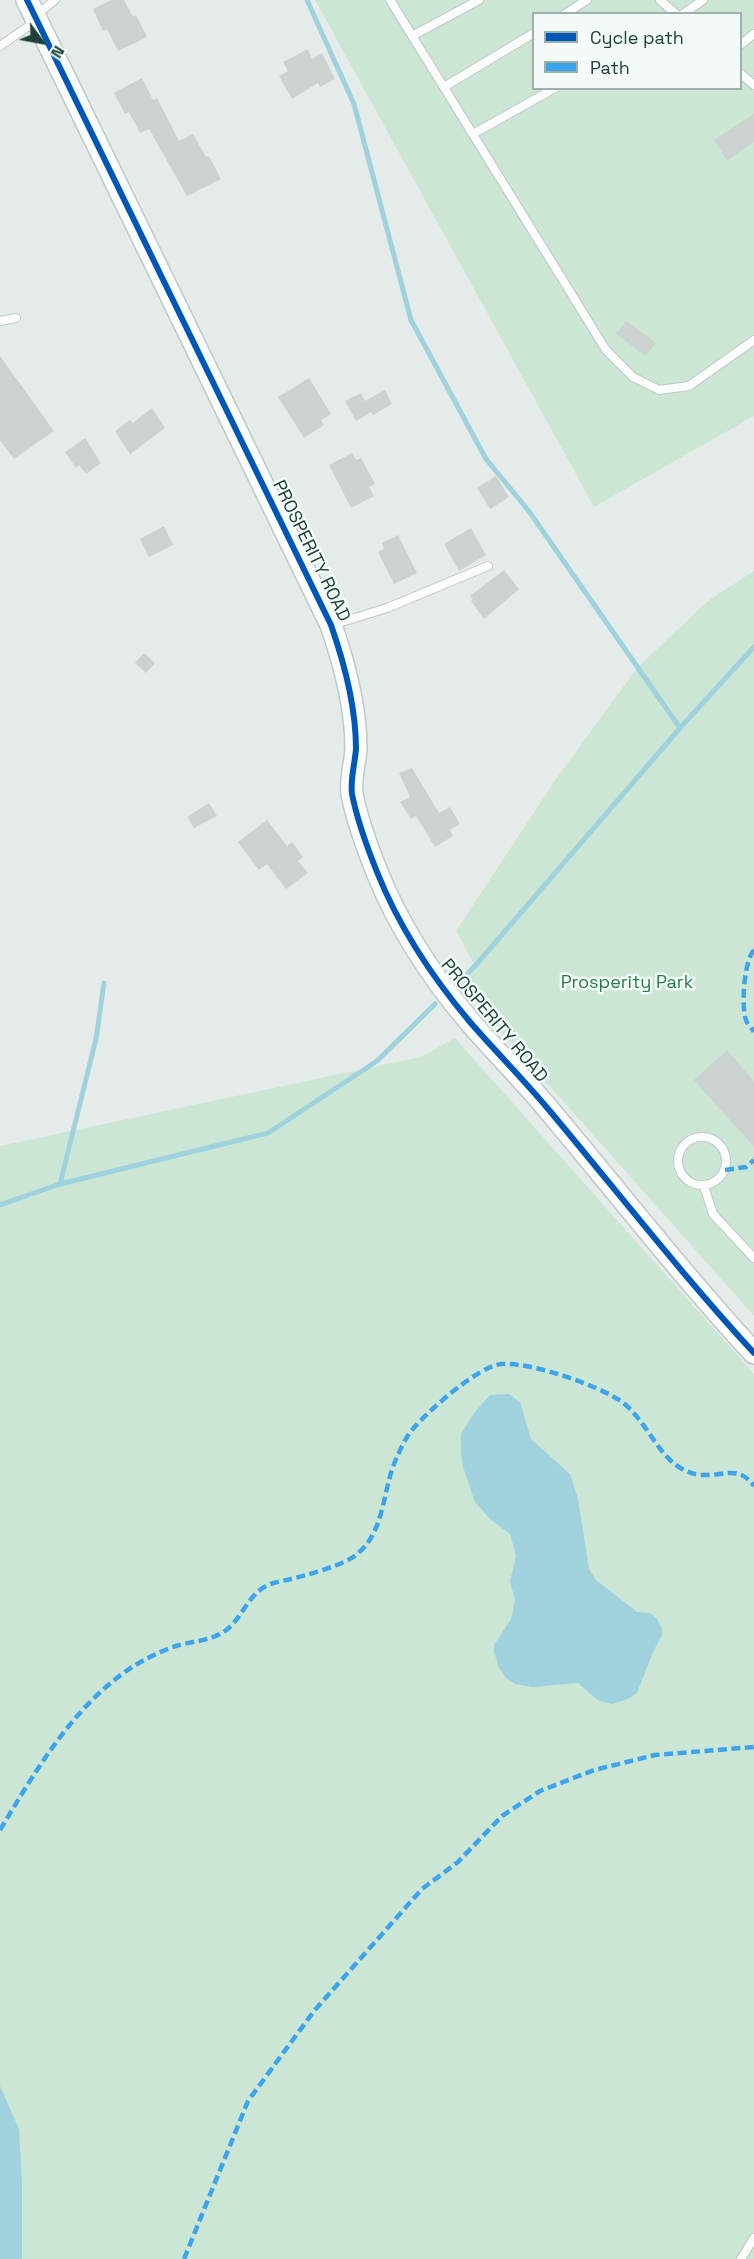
<!DOCTYPE html>
<html>
<head>
<meta charset="utf-8">
<style>
	body { margin:0 }
	#map { position:relative; width:754px; height:2259px; overflow:hidden; background:#e5ebe8; font-family:"Space Grotesk",sans-serif }
	canvas { display:block }
	.legend { position:absolute; left:532px; top:12px; width:210px; height:78px; box-sizing:border-box; background:#f3faf7; border:2px solid #9eb0ab; margin:0; padding:8px 10px; list-style:none; font-size:18px; color:#1f413a }
	.legend li { display:flex; align-items:center; gap:12px; height:30px }
	.legend b { width:30px; border:2px solid #9eb0ab }
	.north { position:absolute; left:12px; top:12px; width:60px; height:60px; -webkit-text-stroke:4px #f3faf7; paint-order:stroke; rotate:122deg; font-size:16px; font-weight:700; line-height:24px; text-align:center; color:#1f413a }
	.north::after { content:''; display:block; margin:auto; width:21px; height:27px; background:#1f413a; clip-path:polygon(50% 0,100% 100%,50% 72%,0 100%) }
</style>
</head>
<body>
<div id="map">
<canvas width="754" height="2259"></canvas>
<ul class="legend">
<li><b style="height:8px;background:#0057b8"></b>Cycle path</li>
<li><b style="height:8px;background:#3da4ec"></b>Path</li>
</ul>
<div class="north">N</div>
</div>
<script>
const c = document.querySelector('canvas').getContext('2d');
c.lineJoin = 'round';
function paint(path, color) { c.fillStyle = color; c.fill(path, 'evenodd'); }
function stroke(path, color, width, dash) { c.strokeStyle = color; c.lineWidth = width; c.lineCap = dash ? 'butt' : 'round'; c.setLineDash(dash || []); c.stroke(path); }
function drawText(font, color, halo, rows, align = 'center') {
  c.font = font + ' "Space Grotesk",sans-serif'; c.lineWidth = 5; c.setLineDash([]); c.textBaseline = 'middle'; c.strokeStyle = halo; c.fillStyle = color; for (const [text, x, y, turn = 0] of rows) {
    c.save(); c.translate(x, y); c.rotate((+turn || 0) * Math.PI / 180); c.textAlign = isNaN(turn) ? turn : align; if (halo) c.strokeText(text, 0, 0); c.fillText(text, 0, 0); c.restore();
  }
}
const green = new Path2D(`
	M315,0H754V416L594,507ZM534,14H740V88H534Z
	M754,571V1316L458,983L475,966L456,931L556,779L637,668L709,600Z
	M455,1038L754,1374V2259H0V1146L420,1057Z`);
const water = new Path2D(`
	M509,1394L520,1402L531,1439L570,1474L578,1499L589,1569L596,1580L637,1612L650,1613L657,1619L662,1629V1635L653,1652L637,1693L628,1699L612,1704L599,1701L578,1683L533,1687L515,1684L506,1678L499,1668L494,1652V1645L511,1619L515,1601L510,1581L516,1556L510,1534L490,1519L475,1502L463,1467L461,1452V1434L474,1413L490,1395Z
	M0,2086L19,2129L22,2181V2259H0Z`);
const stream = new Path2D(`
	M307,0L354,104L411,320L486,459L528,510L680,728
	M458,983L475,966L680,728L754,647
	M60,1184L96,1039L104,983
	M0,1205L60,1184L268,1133L377,1061L435,1004`);
const building = new Path2D(`
	M111,0H124L133,17L136,15L147,37L118,51L107,29L103,31L93,9Z
	M308,49L312,59L322,53L335,79L320,87L318,83L292,99L279,76L288,71L283,62Z
	M142,78L153,100L157,98L179,141L193,134L206,157L209,156L221,179L187,196L149,129L140,133L129,112L125,114L114,93Z
	M754,114V142L727,160L714,140Z
	M626,321L656,343L646,356L616,334Z
	M0,356L54,431L14,459L0,440Z
	M309,378L331,414L321,420L324,425L304,438L278,397Z
	M385,390L392,404L373,415L371,412L356,421L345,401L361,393L365,401Z
	M152,408L165,428L130,454L115,431L130,420L133,423Z
	M85,438L101,463L86,474L79,465L76,468L65,452Z
	M352,453L356,460L361,458L375,484L369,487L374,496L351,508L329,465Z
	M496,476L509,497L490,509L477,488Z
	M164,526L173,545L149,557L140,539Z
	M471,528L486,555L459,571L444,544Z
	M398,535L417,573L394,584L378,552L384,549L382,543Z
	M504,570L519,589L484,619L471,601L473,600L470,596Z
	M144,653L155,663L146,673L135,663Z
	M412,768L439,813L450,807L460,824L450,830L453,836L435,847L416,816L411,819L400,802L410,797L399,773Z
	M209,803L217,816L194,828L187,817Z
	M267,820L287,846L292,842L303,857L298,861L308,873L286,889L267,864L259,870L238,842Z
	M727,1050L754,1081V1147L694,1080Z`);
const lane = new Path2D(`
	M390,0L606,350L633,377L659,390L689,386L754,340
	M660,0L676,14
	M565,14L587,0
	M683,14L703,0
	M35,16L55,0
	M412,36L479,0
	M740,45L754,34
	M0,46L36,21
	M740,73L754,85
	M444,87L534,33
	M473,134L555,88
	M0,321L16,318
	M332,625L387,608L488,566
	M678 1161a24 24 0 1 1 48 0a24 24 0 1 1-48 0Z
	M704,1186L713,1214L754,1258
	M741,2259L754,2238`);
const secondary = new Path2D(`
	M27,0L331,625C345,665 356,706 356,749C355,763 350,780 352,794C357,820 367,847 377,872C399,927 432,977 470,1022C496,1052 524,1080 549,1110C617,1191 682,1275 754,1353`);
const quiet = new Path2D(`
	M754,950C744,961 741,1006 746,1020C747,1024 752,1028 754,1032
	M725,1170L746,1167L754,1160
	M0,1830C38,1767 78,1697 144,1660C154,1655 166,1649 176,1646C192,1641 211,1641 225,1631C241,1620 248,1595 266,1586C273,1582 283,1581 291,1579C307,1575 345,1565 357,1554C386,1531 382,1488 397,1457C401,1448 406,1437 412,1430C428,1411 477,1367 501,1364C531,1362 598,1385 622,1402C643,1418 653,1444 671,1461C680,1469 692,1475 703,1475C724,1476 739,1465 754,1486
	M184,2259L248,2101L314,2011L422,1889L458,1862L502,1816L540,1791L594,1770L655,1755L754,1747`);
const cycleway = new Path2D(`
	M27,0L331,625C345,665 356,706 356,749C355,763 350,780 352,794C357,820 367,847 377,872C399,927 432,977 470,1022C496,1052 524,1080 549,1110C617,1191 682,1275 754,1353`);
const streetNames = [
	["PROSPERITY ROAD",311,551,64],
	["PROSPERITY ROAD",494,1021,50]
];
const parkNames = [
	["Prosperity Park",627,983]
];
paint(green, '#cce6d5');
paint(water, '#a0d2de');
stroke(stream, '#a0d2de', 5);
paint(building, '#cbd2d0');
stroke(lane, '#c2c8c6', 10);
stroke(secondary, '#c0c9c6', 24);
stroke(lane, '#fbfcfc', 8);
stroke(secondary, '#fbfcfc', 21);
stroke(quiet, '#3da4ec', 4.5, [9, 4.5]);
stroke(cycleway, '#0057b8', 6);
drawText('18px', '#1f413a', '#f3faf7', streetNames);
drawText('18px', '#257d4b', '#f3faf7', parkNames);
</script>
</body>
</html>
